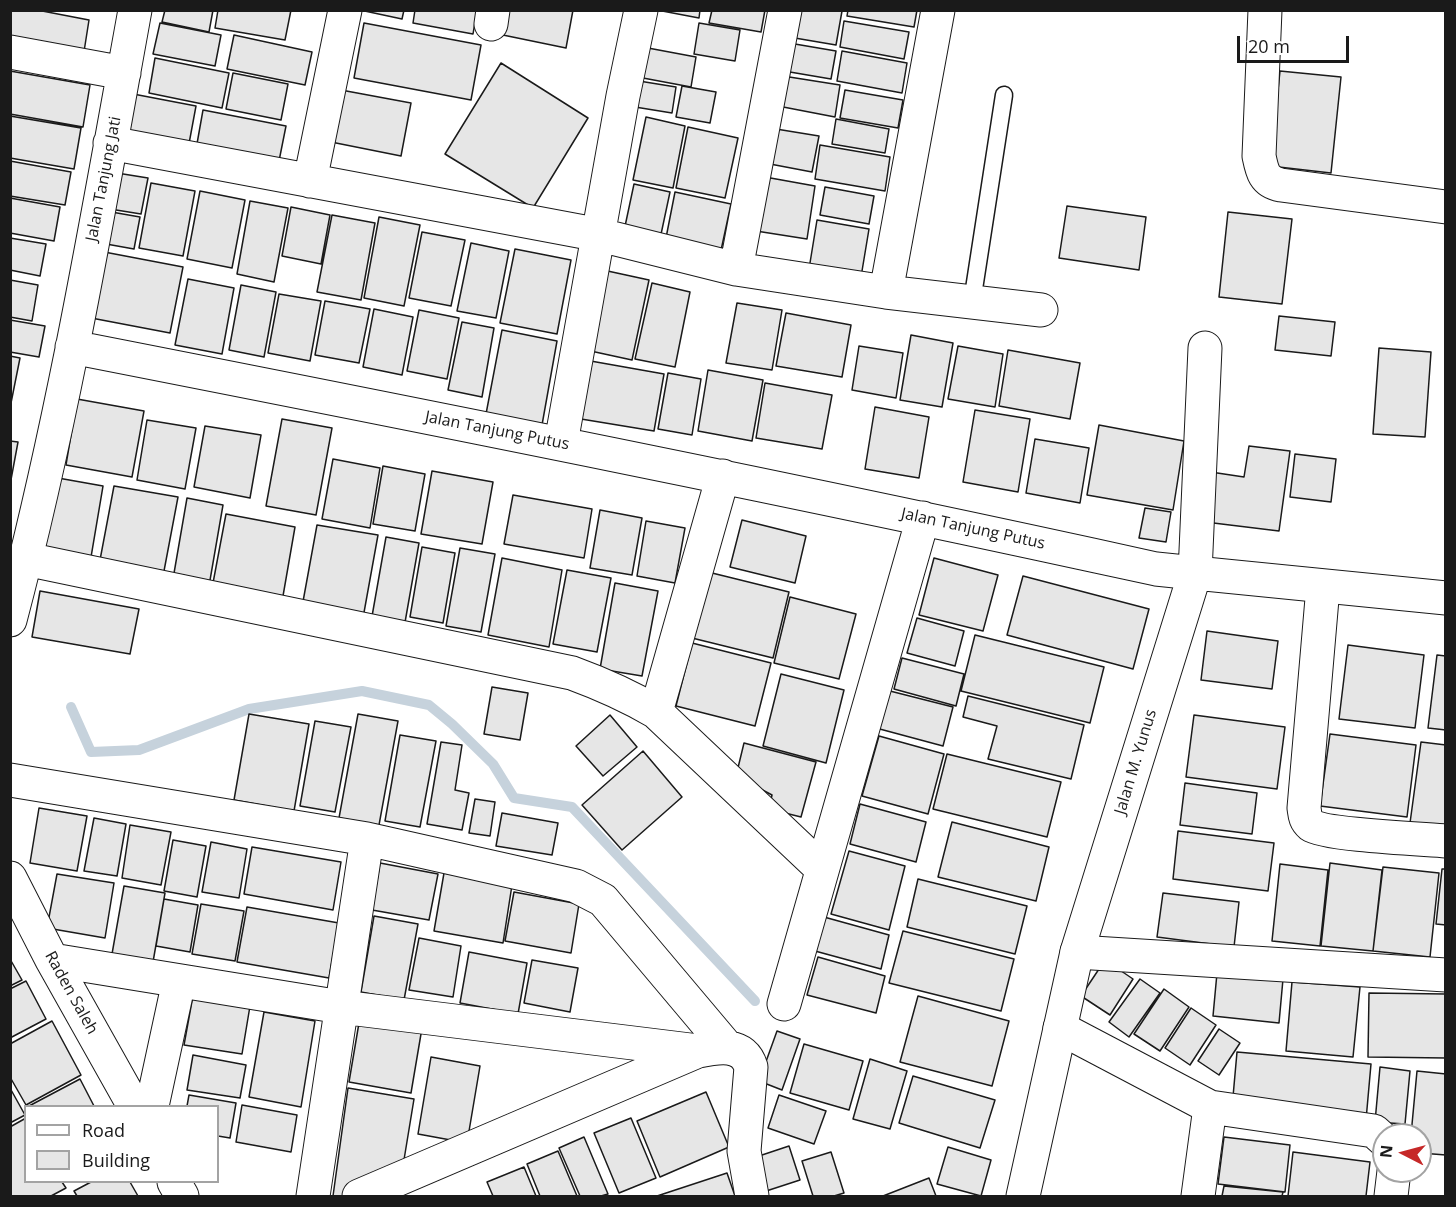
<!DOCTYPE html>
<html>
<head>
<meta charset="utf-8">
<style>
	body { margin:0 }
	#map { position:relative; width:1456px; height:1207px; overflow:hidden; background:#fff; font-family:"Open Sans",sans-serif }
	canvas { display:block }
	.frame { position:absolute; inset:0; border:12px solid #1a1a1a; pointer-events:none }
	.legend { position:absolute; left:24px; top:1105px; width:195px; height:78px; box-sizing:border-box; background:#fff; border:2px solid #a3a3a3; margin:0; padding:8px 10px; list-style:none; font-size:18px; color:#1a1a1a }
	.legend li { display:flex; align-items:center; gap:12px; height:30px }
	.legend b { width:30px; border:2px solid #a3a3a3 }
	.north { position:absolute; left:1372px; top:1123px; width:60px; height:60px; box-sizing:border-box; background:#fff; border:2px solid #a3a3a3; border-radius:50%; rotate:276deg; font-size:16px; font-weight:700; line-height:24px; text-align:center; color:#1a1a1a }
	.north::after { content:''; display:block; margin:auto; width:21px; height:27px; background:#c62828; clip-path:polygon(50% 0,100% 100%,50% 72%,0 100%) }
	.scale { position:absolute; left:1237px; top:36px; width:112px; height:27px; box-sizing:border-box; border:3px solid #1a1a1a; border-top:0; padding-left:8px; font-size:18px; line-height:21px; white-space:nowrap; color:#1a1a1a; -webkit-text-stroke:4px #fff; paint-order:stroke }
</style>
</head>
<body>
<div id="map">
<canvas width="1456" height="1207"></canvas>
<div class="frame"></div>
<ul class="legend">
<li><b style="height:8px;background:#fff"></b>Road</li>
<li><b style="height:16px;background:#e6e6e6"></b>Building</li>
</ul>
<div class="north">N</div>
<div class="scale">20 m</div>
</div>
<script>
const c = document.querySelector('canvas').getContext('2d');
c.lineJoin = 'round';
function stroke(path, color, width, dash) { c.strokeStyle = color; c.lineWidth = width; c.lineCap = dash ? 'butt' : 'round'; c.setLineDash(dash || []); c.stroke(path); }
function paint(path, color) { c.fillStyle = color; c.fill(path, 'evenodd'); }
function drawText(font, color, halo, rows, align = 'center') {
  c.font = font + ' "Open Sans",sans-serif'; c.lineWidth = 4.5; c.setLineDash([]); c.textBaseline = 'middle'; c.strokeStyle = halo; c.fillStyle = color; for (const [text, x, y, turn = 0] of rows) {
    c.save(); c.translate(x, y); c.rotate((+turn || 0) * Math.PI / 180); c.textAlign = isNaN(turn) ? turn : align; if (halo) c.strokeText(text, 0, 0); c.fillText(text, 0, 0); c.restore();
  }
}
const stream = new Path2D(`
	M71,707L91,752L139,750L249,709L362,691L429,705L452,724L493,764L514,798L572,807L755,1001`);
const building = new Path2D(`
	M10,10H37L89,20L83,58L10,45Z
	M165,10H213L209,32L162,22Z
	M218,10H291L285,40L215,28Z
	M360,10H404L402,19Z
	M415,10H477L473,34L413,23Z
	M503,10H573L566,48L498,34Z
	M657,10H700L699,18Z
	M712,10H765L761,32L709,23Z
	M788,10L842,11L836,45L783,36Z
	M848,10H917L914,27L847,16Z
	M844,21L909,32L904,59L840,47Z
	M160,23L221,35L215,66L153,54Z
	M364,23L481,45L471,100L354,78Z
	M699,23L740,30L735,61L694,54Z
	M234,35L312,52L305,85L227,69Z
	M789,43L836,51L831,79L784,71Z
	M648,48L696,57L691,87L643,78Z
	M842,51L907,63L902,93L837,81Z
	M155,58L229,73L222,108L149,93Z
	M501,63L588,118L533,208L445,154Z
	M10,71L90,85L83,127L10,114Z
	M1280,71L1341,77L1331,173L1270,166Z
	M233,73L288,84L281,120L226,109Z
	M783,76L840,85L835,117L778,106Z
	M639,81L676,87L672,113L635,107Z
	M682,86L716,92L710,123L676,117Z
	M341,90L411,103L401,156L331,142Z
	M845,90L903,100L898,128L840,118Z
	M128,93L196,106L188,149L120,136Z
	M203,110L286,126L277,171L195,155Z
	M10,116L81,128L74,169L10,158Z
	M646,117L685,126L673,188L633,180Z
	M836,119L889,129L885,153L832,144Z
	M688,127L738,138L725,198L676,188Z
	M776,129L819,136L812,172L770,164Z
	M820,145L890,157L885,191L815,179Z
	M10,161L71,172L65,205L10,196Z
	M117,173L148,178L141,214L110,209Z
	M765,177L815,186L807,239L756,231Z
	M151,183L195,191L183,256L139,248Z
	M634,184L670,192L660,239L624,231Z
	M825,187L874,196L869,224L820,215Z
	M200,191L245,200L232,268L187,259Z
	M675,192L731,204L720,255L665,243Z
	M10,198L60,207L54,241L10,233Z
	M250,201L288,208L274,282L237,274Z
	M1067,206L1146,217L1139,270L1059,258Z
	M291,207L330,215L321,264L282,256Z
	M100,210L140,217L134,249L95,242Z
	M1228,212L1292,219L1282,304L1219,297Z
	M332,215L375,223L361,300L317,292Z
	M379,217L420,225L404,306L364,298Z
	M817,220L869,229L861,277L809,269Z
	M422,232L465,240L451,306L409,298Z
	M10,238L46,244L40,276L10,270Z
	M471,243L509,251L496,318L457,311Z
	M515,249L571,260L557,334L500,323Z
	M99,251L183,267L170,333L86,317Z
	M603,270L649,280L632,360L586,350Z
	M188,279L234,288L222,354L175,345Z
	M10,280L38,285L32,321L10,317Z
	M652,283L690,292L675,367L635,359Z
	M241,285L276,292L264,357L229,350Z
	M279,294L321,301L310,361L268,353Z
	M325,301L370,309L359,363L315,355Z
	M737,303L782,310L772,370L726,363Z
	M374,309L413,317L402,375L363,367Z
	M419,310L459,318L447,379L407,371Z
	M786,313L851,325L842,377L776,366Z
	M1279,316L1335,322L1331,356L1275,350Z
	M10,320L45,326L39,357L10,352Z
	M462,322L494,328L482,397L448,390Z
	M502,330L557,341L542,425L486,414Z
	M911,335L953,343L942,407L900,400Z
	M859,346L903,353L896,398L852,390Z
	M958,346L1003,354L995,407L948,399Z
	M1379,348L1431,352L1425,437L1373,434Z
	M1008,350L1080,363L1070,419L999,406Z
	M10,356L20,358L10,408Z
	M585,360L664,374L654,431L575,418Z
	M708,370L763,380L752,441L698,431Z
	M668,373L701,379L692,435L658,429Z
	M765,383L832,395L822,449L756,438Z
	M77,399L144,411L132,477L66,465Z
	M875,407L929,417L919,478L865,469Z
	M975,410L1030,419L1018,492L963,482Z
	M282,419L332,428L316,515L266,506Z
	M147,420L196,428L185,489L137,480Z
	M1099,425L1184,441L1173,510L1087,495Z
	M205,426L261,435L250,498L194,487Z
	M1035,439L1089,448L1080,503L1026,493Z
	M10,441L18,442L10,485Z
	M1249,446L1290,451L1279,531L1197,521L1204,471L1244,477Z
	M1295,454L1336,459L1331,502L1290,497Z
	M333,459L380,468L370,528L322,519Z
	M383,466L425,474L415,531L373,524Z
	M432,471L493,482L482,544L421,534Z
	M58,478L103,486L91,557L45,549Z
	M114,486L178,497L164,571L100,560Z
	M513,495L592,509L584,558L504,544Z
	M187,498L223,505L209,586L173,579Z
	M1145,508L1171,512L1166,542L1139,538Z
	M600,510L642,518L632,575L590,568Z
	M226,514L295,527L283,596L213,583Z
	M742,520L806,536L795,583L730,567Z
	M646,521L685,528L675,583L637,576Z
	M317,525L378,535L363,618L302,607Z
	M386,537L419,543L404,628L371,622Z
	M422,547L455,553L443,623L410,617Z
	M460,548L495,554L481,632L446,626Z
	M502,558L562,570L549,647L488,635Z
	M934,558L998,575L983,631L919,615Z
	M567,570L611,578L597,652L553,644Z
	M708,572L789,592L773,658L692,638Z
	M1023,576L1149,609L1133,669L1007,635Z
	M615,583L658,591L642,676L600,669Z
	M40,591L139,609L130,654L32,637Z
	M790,597L856,614L839,679L774,663Z
	M917,618L964,631L955,666L907,653Z
	M1207,631L1278,641L1272,689L1201,680Z
	M975,635L1104,667L1090,723L961,691Z
	M692,643L771,663L755,726L676,706Z
	M1348,645L1424,655L1415,728L1339,719Z
	M1437,655L1446,656V730L1428,728Z
	M902,658L964,674L956,706L894,689Z
	M781,674L844,690L826,763L763,746Z
	M492,687L528,693L520,740L484,734Z
	M886,690L953,707L943,746L876,728Z
	M968,696L1084,725L1071,779L988,759L997,726L963,717Z
	M249,714L309,724L294,811L234,800Z
	M358,714L398,721L379,825L339,818Z
	M610,715L637,747L603,776L576,746Z
	M1194,715L1285,727L1277,789L1186,777Z
	M315,721L351,727L335,812L300,806Z
	M1330,734L1416,745L1407,817L1320,806Z
	M400,735L436,741L420,827L385,821Z
	M879,736L944,754L928,814L862,796Z
	M441,742L462,745L455,790L469,793L462,830L427,824Z
	M1421,742L1446,745V828L1410,823Z
	M744,743L816,762L801,817L769,809L772,795L736,776Z
	M643,751L682,797L622,850L582,805Z
	M947,754L1061,782L1047,837L933,809Z
	M1185,783L1257,793L1252,834L1180,825Z
	M475,799L495,802L490,836L469,833Z
	M860,804L926,822L916,862L850,844Z
	M39,808L87,816L77,871L30,863Z
	M502,813L558,823L552,855L496,846Z
	M94,818L126,824L117,876L84,871Z
	M952,822L1049,847L1036,901L938,877Z
	M130,825L171,832L161,885L122,878Z
	M1178,831L1274,843L1268,891L1173,879Z
	M173,840L206,846L197,897L164,891Z
	M211,842L247,849L239,898L202,892Z
	M252,847L341,862L333,910L244,894Z
	M849,851L905,866L889,930L831,914Z
	M380,863L438,874L429,920L372,910Z
	M1330,863L1382,870L1373,951L1321,946Z
	M1280,864L1328,870L1320,946L1272,941Z
	M1383,867L1439,873L1430,957L1373,951Z
	M1442,869H1446V925L1436,924Z
	M444,873L512,885L503,943L434,931Z
	M57,874L114,883L105,938L47,928Z
	M918,879L1027,906L1015,954L907,927Z
	M124,886L165,893L153,962L112,954Z
	M514,892L579,904L571,953L505,941Z
	M1163,893L1239,902L1234,947L1157,937Z
	M164,899L198,905L190,952L156,946Z
	M201,904L244,911L235,961L192,954Z
	M247,907L339,923L329,978L237,962Z
	M374,916L418,924L404,1000L361,992Z
	M824,917L889,935L881,969L815,951Z
	M903,931L1014,959L1001,1011L889,983Z
	M419,938L461,946L453,997L409,990Z
	M469,952L527,963L518,1014L460,1003Z
	M818,957L885,976L876,1013L807,995Z
	M10,959L22,980L10,986Z
	M532,960L578,968L570,1012L524,1003Z
	M1105,960L1133,979L1110,1015L1081,996Z
	M1217,973L1283,979L1279,1023L1213,1016Z
	M1140,979L1160,993L1129,1037L1109,1022Z
	M26,981L46,1019L10,1038V989Z
	M1292,982L1360,987L1353,1057L1286,1051Z
	M1164,989L1189,1007L1160,1051L1134,1034Z
	M194,990L251,1000L242,1054L184,1045Z
	M1369,993L1446,994V1058L1368,1057Z
	M918,996L1009,1021L992,1086L900,1062Z
	M1191,1008L1216,1025L1190,1065L1165,1048Z
	M264,1012L315,1021L301,1107L249,1097Z
	M360,1017L422,1028L411,1093L349,1082Z
	M52,1021L81,1075L26,1105L10,1077V1044Z
	M1219,1029L1240,1043L1219,1075L1198,1061Z
	M777,1031L800,1039L782,1090L759,1081Z
	M804,1044L863,1061L849,1110L790,1093Z
	M1237,1052L1371,1064L1366,1120L1232,1108Z
	M193,1055L246,1065L240,1098L187,1090Z
	M431,1057L480,1066L467,1143L418,1134Z
	M870,1059L907,1071L890,1129L853,1119Z
	M1380,1067L1410,1071L1405,1124L1375,1122Z
	M1417,1071L1446,1074V1155L1420,1153V1135H1411Z
	M913,1076L995,1100L980,1148L899,1123Z
	M80,1079L94,1106H29Z
	M10,1088L25,1115L10,1123Z
	M348,1088L414,1099L401,1178L349,1196H333Z
	M706,1092L729,1147L660,1177L637,1121Z
	M189,1095L236,1103L230,1138L218,1136V1106H187Z
	M779,1095L826,1111L814,1144L768,1128Z
	M242,1105L297,1115L291,1152L236,1142Z
	M26,1118V1182H62L66,1188L51,1196H10V1127Z
	M631,1118L656,1178L619,1193L594,1133Z
	M584,1137L608,1194L601,1196H580L559,1148Z
	M1224,1137L1290,1145L1285,1192L1218,1184Z
	M789,1146L800,1180L757,1194L747,1160Z
	M948,1147L991,1160L981,1196L937,1184Z
	M558,1151L577,1196H540L527,1164Z
	M831,1152L844,1193L834,1196H813L802,1161Z
	M1293,1152L1370,1162L1366,1196H1288Z
	M524,1167L536,1196H493L487,1182Z
	M727,1173L735,1196H657Z
	M929,1178L936,1196H883Z
	M91,1182H130L138,1196H77L74,1191Z
	M1224,1186L1283,1192L1282,1196H1222Z`);
const service = new Path2D(`
	M972,302L1004,95`);
const minor = new Path2D(`
	M1265,10L1259,156C1262,171 1264,182 1281,185L1446,207
	M491,24L493,10
	M10,52L124,73
	M110,143L600,235L736,269L886,292L1041,310
	M310,181L345,10
	M736,269L785,10
	M886,292L938,10
	M72,347C434,418 796,490 1156,569L1195,573L1205,348
	M561,443L623,96L641,10
	M26,559L572,673C602,684 629,696 656,712L822,869
	M1323,587L1304,808C1305,815 1305,820 1311,825C1325,835 1423,839 1446,841
	M10,620C63,420 98,214 135,10
	M656,712L723,476
	M10,780L367,839L576,886L603,900L726,1046
	M10,878L52,960L134,1106
	M1077,952L1446,975
	M52,960L341,1007L698,1051
	M784,1004L923,518
	M1060,1028L1210,1107L1374,1131L1384,1140
	M152,1106L179,981
	M174,1182L182,1196
	M313,1196L367,839
	M359,1196L698,1051C718,1047 743,1042 751,1067L744,1151L752,1196
	M1198,1196L1210,1107
	M1391,1196L1394,1171`);
const tertiary = new Path2D(`
	M1023,1196L1077,952L1195,573L1446,598`);
const streetNames = [
	["Jalan Tanjung Jati",104,179,-79],
	["Jalan Tanjung Putus",497,431,11],
	["Jalan Tanjung Putus",973,529,12],
	["Jalan M. Yunus",1136,762,-73],
	["Raden Saleh",71,993,61]
];
stroke(stream, '#c6d2dc', 10);
paint(building, '#e6e6e6');
stroke(building, '#1a1a1a', 1.5);
stroke(service, '#1a1a1a', 19);
stroke(minor, '#1a1a1a', 35);
stroke(tertiary, '#1a1a1a', 35);
stroke(service, '#fff', 16);
stroke(minor, '#fff', 33);
stroke(tertiary, '#fff', 33);
drawText('16px', '#1a1a1a', '#fff', streetNames);
</script>
</body>
</html>
